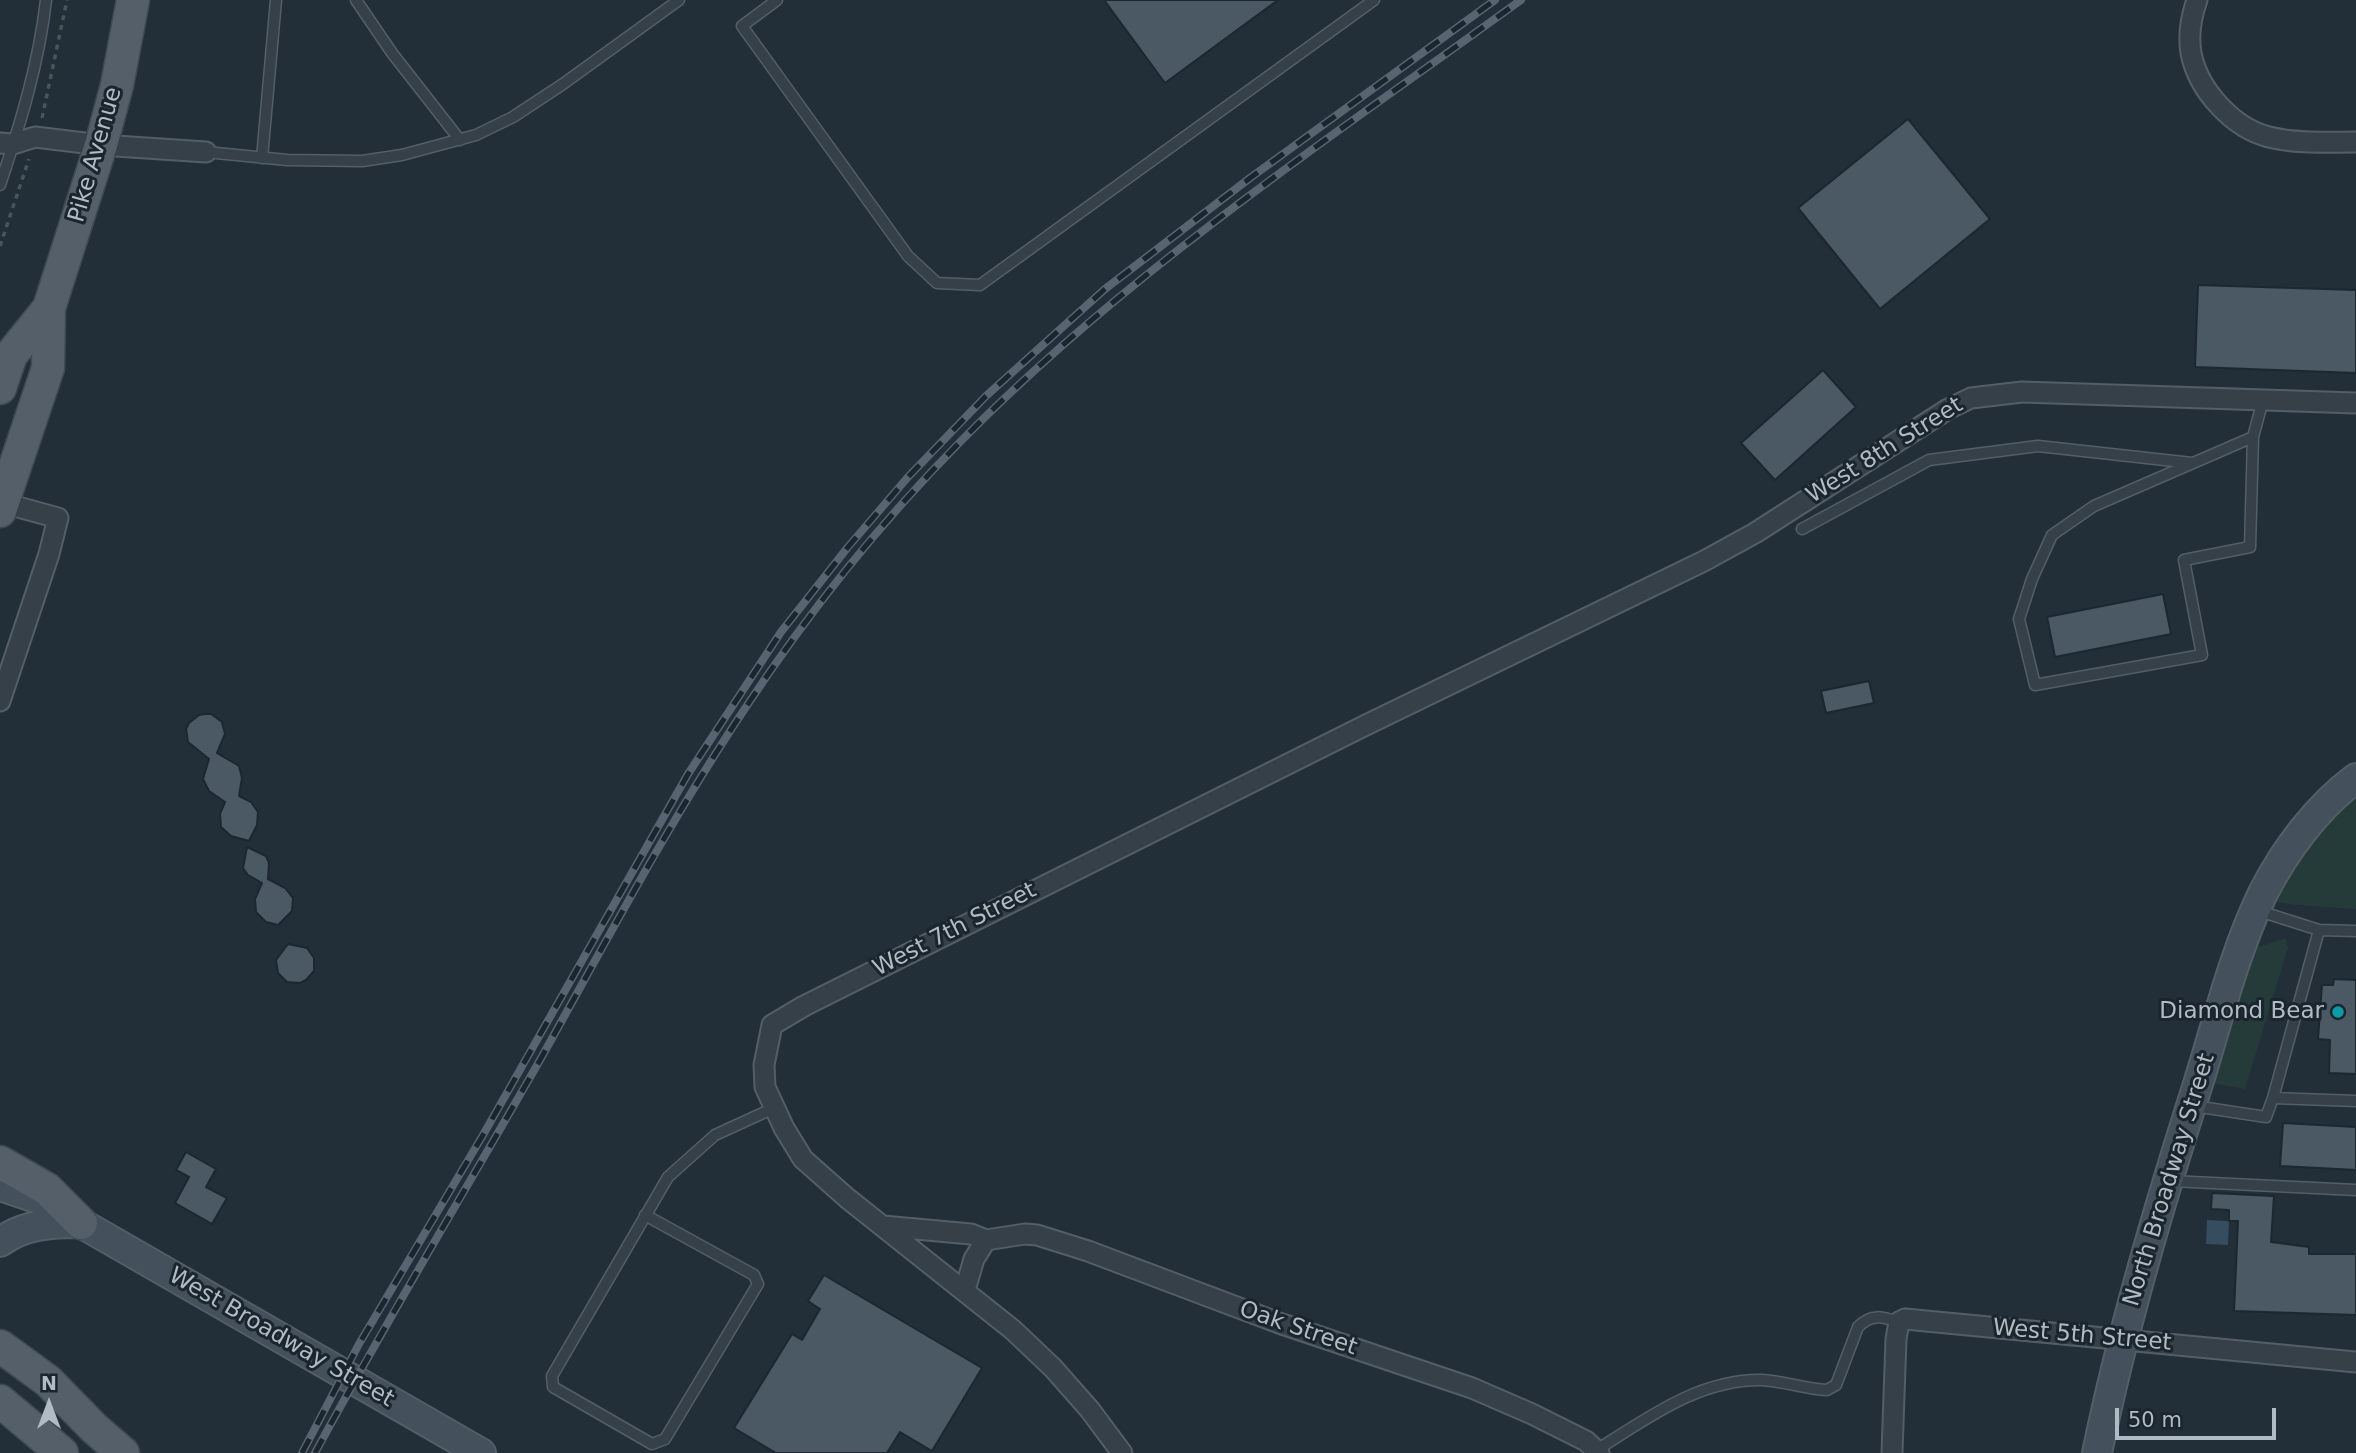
<!DOCTYPE html>
<html>
<head>
<meta charset="utf-8">
<style>
	body { margin:0 }
	#map { position:relative; width:2356px; height:1453px; overflow:hidden; background:#222e38; font-family:"DejaVu Sans",sans-serif }
	canvas { display:block }
	.north { position:absolute; left:14px; top:1369px; width:70px; height:70px; -webkit-text-stroke:5px #1b252d; paint-order:stroke; rotate:0deg; font-size:19px; font-weight:700; line-height:28px; text-align:center; color:#b1bbc5 }
	.north::after { content:''; display:block; margin:auto; width:24px; height:32px; background:#b1bbc5; clip-path:polygon(50% 0,100% 100%,50% 72%,0 100%) }
	.scale { position:absolute; left:2115px; top:1408px; width:161px; height:32px; box-sizing:border-box; border:4px solid #b1bbc5; border-top:0; padding-left:9px; font-size:21px; line-height:24px; white-space:nowrap; color:#b1bbc5; -webkit-text-stroke:5px #1b252d; paint-order:stroke }
</style>
</head>
<body>
<div id="map">
<canvas width="2356" height="1453"></canvas>
<div class="north">N</div>
<div class="scale">50 m</div>
</div>
<script>
const c = document.querySelector('canvas').getContext('2d');
c.lineJoin = 'round';
function paint(path, color) { c.fillStyle = color; c.fill(path, 'evenodd'); }
function stroke(path, color, width, dash) { c.strokeStyle = color; c.lineWidth = width; c.lineCap = dash ? 'butt' : 'round'; c.setLineDash(dash || []); c.stroke(path); }
function drawText(font, color, halo, rows, align = 'center') {
  c.font = font + ' "DejaVu Sans",sans-serif'; c.lineWidth = 6; c.setLineDash([]); c.textBaseline = 'middle'; c.strokeStyle = halo; c.fillStyle = color; for (const [text, x, y, turn = 0] of rows) {
    c.save(); c.translate(x, y); c.rotate((+turn || 0) * Math.PI / 180); c.textAlign = isNaN(turn) ? turn : align; if (halo) c.strokeText(text, 0, 0); c.fillText(text, 0, 0); c.restore();
  }
}
const green = new Path2D(`
	M2356,795V909L2296,905L2272,901C2294,862 2319,822 2356,795Z
	M2286,938L2288,948L2245,1089L2212,1083L2255,948Z`);
const water = new Path2D(`
	M2207,1220L2229,1221L2228,1245L2206,1244Z`);
const building = new Path2D(`
	M1104,0H1278L1165,83Z
	M1908,119L1990,219L1880,309L1798,208Z
	M2198,285L2356,290V373L2195,367Z
	M1823,370L1856,407L1775,480L1741,443Z
	M2163,594L2171,634L2055,657L2047,617Z
	M1869,681L1874,703L1826,713L1821,691Z
	M205,714H211L222,722L225,734L217,753L239,766L242,778L239,796L251,802L258,812L257,825L249,841L231,836L221,827L220,814L225,802L209,791L203,779L209,759L188,742L186,729L189,723L199,715Z
	M247,847L266,856L269,863L268,879L285,888L293,898L292,911L278,925L266,922L256,912L255,899L262,883L248,875L243,868Z
	M288,944L307,948L314,958V971L306,980L300,983L287,982L278,973L276,960Z
	M2334,979L2356,980V1074L2329,1073L2330,1040L2318,1039L2322,985H2333Z
	M2283,1123L2356,1127V1170L2280,1166Z
	M186,1152L216,1169L206,1187L227,1198L212,1224L175,1203L189,1177L176,1170Z
	M2212,1193L2274,1196L2271,1242L2309,1247V1254H2356V1315L2234,1311L2238,1221H2229V1210L2211,1209Z
	M824,1275L982,1368L932,1451L900,1432L887,1453H776L734,1428L792,1334L802,1340L820,1309L808,1301Z`);
const path = new Path2D(`
	M42,118L67,0
	M0,246L29,159`);
const service = new Path2D(`
	M356,0L392,53L460,140
	M777,0L742,26L908,256L937,283L980,285L1374,0
	M206,152L287,160L362,161L402,155L476,135L513,117L563,84L679,0
	M262,158L276,0
	M0,185C20,125 39,63 46,0
	M2253,437L2250,547L2184,560L2202,655L2035,685L2019,619L2032,579L2052,535L2094,506L2253,437L2263,400
	M1802,529L1929,460L2038,446L2192,463
	M2319,930L2356,931
	M2273,1098L2356,1101
	M2194,1106L2266,1117L2273,1098L2319,930L2256,910
	M2171,1181L2356,1190
	M645,1215L754,1275L758,1284L665,1439L652,1444L553,1387L552,1376L668,1177L715,1135L774,1108
	M1598,1449C1648,1418 1699,1379 1762,1380C1783,1381 1805,1389 1827,1390L1836,1385L1858,1327C1871,1313 1883,1317 1899,1322`);
const minor = new Path2D(`
	M2197,0C2191,17 2188,35 2191,53C2198,90 2233,128 2269,137C2297,144 2328,142 2356,142
	M0,143L13,144L35,137L101,145L206,152
	M0,502L58,518L49,554L0,701
	M883,1226L971,1234L986,1240L1025,1234L1037,1235L1088,1251L1279,1323L1472,1388L1532,1414L1586,1441L1599,1453
	M965,1290L974,1259L986,1240
	M1122,1453L1090,1410L1053,1368L1013,1330L847,1198L803,1159L784,1128L765,1087L764,1065L772,1025L804,1006L1366,725L1704,561L1755,533L1948,409L1971,398L2022,392L2356,403
	M1892,1453L1896,1339L1899,1322L1905,1319L2356,1362`);
const secondary = new Path2D(`
	M0,1186L39,1199L481,1453
	M0,1242C25,1224 51,1223 80,1223
	M2097,1453C2123,1328 2159,1206 2198,1084C2218,1020 2234,953 2263,893C2285,850 2317,807 2356,778`);
const primary = new Path2D(`
	M0,388L11,355L49,308
	M0,511L48,368L49,308L101,145L117,85L133,0
	M0,1162L47,1189L81,1223
	M0,1346L48,1381L94,1428L123,1453
	M0,1401L62,1453`);
const rail = new Path2D(`
	M302,1453L359,1344L483,1135L688,774L781,632L848,547L908,477L986,396L1105,289L1250,178L1495,0
	M315,1453C387,1320 465,1191 540,1060C606,942 669,822 744,710C807,614 880,523 961,441C1128,271 1329,139 1521,0`);
const markers = [
	[2338,1012,7,"#0f9aa8"]
];
const streetNames = [
	["Pike Avenue",96,155,-74],
	["West 8th Street",1885,451,-32],
	["West 7th Street",955,930,-27],
	["North Broadway Street",2170,1180,-73],
	["Oak Street",1298,1329,19],
	["West 5th Street",2082,1336,5],
	["West Broadway Street",281,1338,30]
];
const poiNames = [
	["Diamond Bear",2324,1012]
];
paint(green, '#253b3a');
paint(water, '#364c5f');
paint(building, '#4a5964');
stroke(building, '#1d272f', 2);
stroke(service, '#545e66', 13);
stroke(minor, '#545e66', 23);
stroke(secondary, '#545e66', 32);
stroke(primary, '#3f4952', 35);
stroke(path, '#445858', 3.5, [5, 5]);
stroke(service, '#364049', 10);
stroke(minor, '#364049', 19);
stroke(secondary, '#44505b', 28);
stroke(primary, '#545f69', 32);
stroke(rail, '#586470', 8);
stroke(rail, '#1b252d', 5, [16]);
for (const [x, y, r, color] of markers) { const dot = new Path2D(); dot.arc(x, y, r, 0, 2 * Math.PI); c.fillStyle = color; c.fill(dot); stroke(dot, '#1b252d', 2.5); }
drawText('23px', '#b1bbc5', '#1b252d', streetNames);
drawText('23px', '#b1bbc5', '#1b252d', poiNames, 'right');
</script>
</body>
</html>
